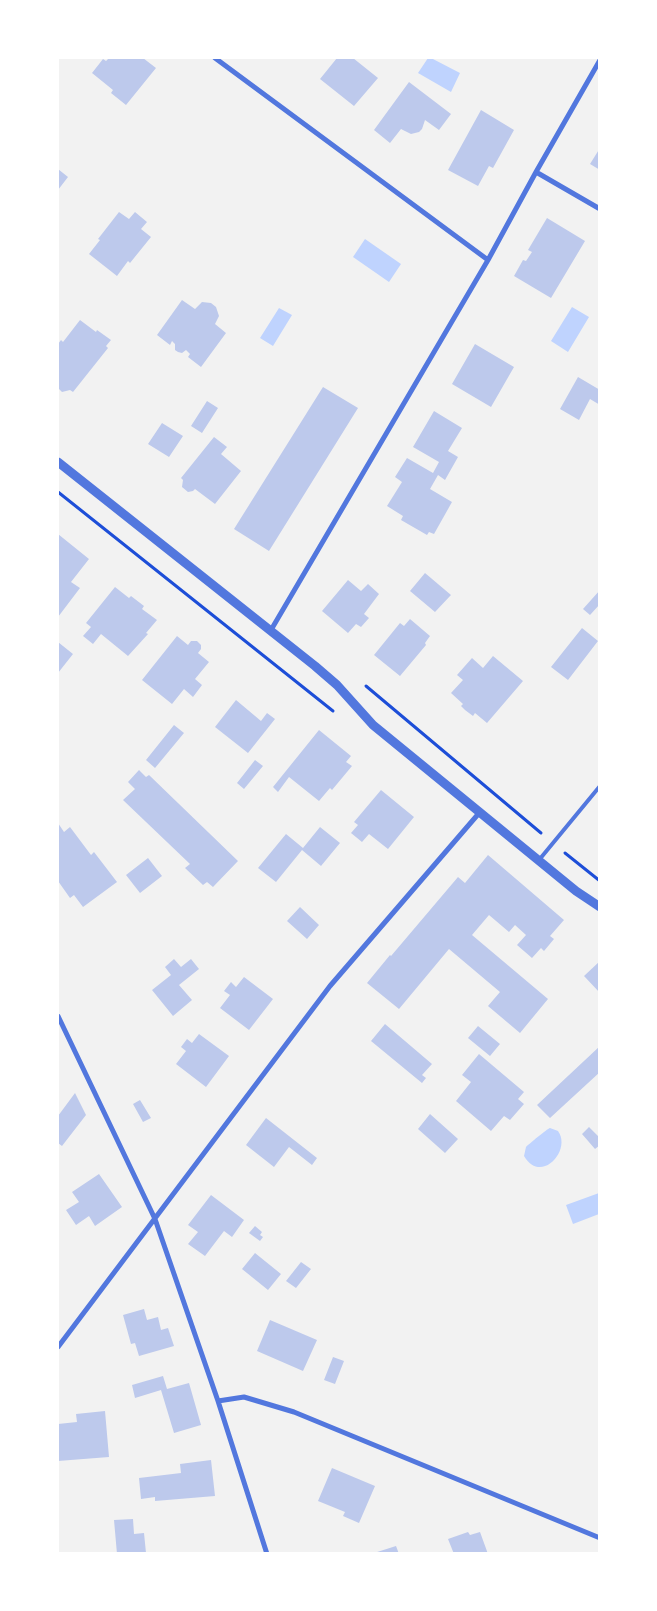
<!DOCTYPE html>
<html>
<head>
<meta charset="utf-8">
<style>
	body { margin:0 }
	#map { position:relative; width:657px; height:1611px; overflow:hidden; background:#f2f2f2; font-family:Barlow,sans-serif }
	canvas { display:block }
	.frame { position:absolute; inset:0; border:59px solid #fff; pointer-events:none }
</style>
</head>
<body>
<div id="map">
<canvas width="657" height="1611"></canvas>
<div class="frame"></div>
</div>
<script>
const c = document.querySelector('canvas').getContext('2d');
c.lineJoin = 'round';
function paint(path, color) { c.fillStyle = color; c.fill(path, 'evenodd'); }
function stroke(path, color, width, dash) { c.strokeStyle = color; c.lineWidth = width; c.lineCap = dash ? 'butt' : 'round'; c.setLineDash(dash || []); c.stroke(path); }
const water = new Path2D(`
	M428,58H431L460,73L451,92L418,73Z
	M365,239L401,264L389,282L353,257Z
	M572,307L589,317L568,352L551,341Z
	M279,308L292,315L273,346L260,338Z
	M550,1128L558,1131C572,1150 541,1185 524,1156L526,1147C529,1144 547,1129 550,1128Z
	M599,1193V1214L573,1224L566,1205Z`);
const building = new Path2D(`
	M109,58H143L156,68L126,105L111,93L113,90L92,73L103,59L106,61Z
	M337,58H353L378,78L354,106L320,79Z
	M409,82L451,114L439,130L425,120L422,129L419,132L411,134L401,129L390,143L374,130Z
	M481,110L514,130L493,168L489,166L478,186L448,170Z
	M600,148V170L590,164Z
	M58,169L68,177L58,190Z
	M119,212L129,219L135,212L147,222L141,229L151,237L130,263L128,261L117,276L89,254L100,240L98,239Z
	M547,218L585,241L551,298L514,276L523,260L526,261L532,252L528,250Z
	M182,300L195,309L202,302L211,303L216,307L219,316L215,324L226,333L201,367L188,357L190,354L186,350L182,353L178,352L175,350V344L172,341L170,345L157,335Z
	M80,320L96,332L97,330L111,340L106,346L108,348L73,392L70,390L62,392L58,388V344L61,340L63,342Z
	M475,344L514,367L491,407L452,384Z
	M578,377L600,390V405L590,399L579,420L560,409Z
	M323,387L358,408L269,551L234,529Z
	M207,401L218,408L202,433L191,426Z
	M434,411L462,428L448,451L458,457L445,480L438,475L430,489L452,502L434,534L429,532L427,535L401,520L403,516L387,506L402,482L395,477L407,458L433,473L439,462L413,447Z
	M162,423L183,436L169,457L148,444Z
	M214,437L227,447L221,454L241,471L215,504L195,489L193,491L188,492L182,487L183,480L181,478Z
	M58,534L89,559L71,582L80,588L58,617Z
	M425,573L451,595L435,612L410,591Z
	M348,580L361,591L368,584L379,594L364,614L369,618L361,627L356,624L348,633L322,611Z
	M115,587L129,598L131,596L144,606L142,609L157,620L146,633L148,634L128,656L101,634L93,644L83,636L91,627L86,623Z
	M600,590V604L590,615L583,609Z
	M410,619L430,636L425,643L426,645L400,676L374,655L400,623L404,626Z
	M582,628L598,641L568,680L551,667Z
	M177,636L188,645L191,641H197L201,645V649L198,653L209,662L195,679L202,685L193,697L184,689L172,704L142,680Z
	M58,642L73,654L58,673Z
	M493,656L523,681L487,723L475,713L473,716L465,710L461,706L463,704L451,693L463,680L457,675L472,658L483,668Z
	M236,700L261,721L267,713L275,719L248,753L215,727Z
	M174,725L184,733L155,768L146,760Z
	M319,730L351,756L346,762L352,766L332,790L330,788L319,801L289,777L278,792L273,787Z
	M255,760L263,766L244,789L237,783Z
	M139,770L146,777L149,775L238,861L213,887L207,882L203,885L185,868L190,864L123,800L135,789L128,782Z
	M381,790L414,817L388,849L369,834L362,842L351,833L358,825L354,822Z
	M58,823L64,832L70,827L91,855L94,852L117,882L83,907L74,895L70,898L58,881Z
	M320,827L340,843L321,866L302,850L276,882L258,868L286,834L303,848Z
	M488,855L564,920L550,936L554,939L544,951L541,948L532,958L517,945L526,935L515,925L509,932L489,915L472,935L548,999L520,1033L488,1006L500,992L449,949L399,1009L367,983L390,955L391,956L458,877L465,883Z
	M148,858L162,876L140,893L126,875Z
	M300,907L319,925L307,939L287,921Z
	M174,959L181,967L191,959L199,969L179,985L192,1000L173,1016L152,990L171,975L165,967Z
	M600,961V993L584,976Z
	M244,977L273,999L249,1030L220,1008L230,995L224,991L231,982L236,987Z
	M385,1024L432,1064L422,1075L426,1078L422,1083L371,1041Z
	M478,1026L500,1044L490,1056L468,1038Z
	M199,1034L229,1056L206,1087L176,1064L186,1051L181,1047L187,1039L192,1043Z
	M600,1046V1072L550,1118L537,1105Z
	M479,1054L524,1092L518,1099L524,1104L510,1120L504,1116L491,1131L456,1101L471,1082L462,1075Z
	M75,1093L86,1115L62,1146L58,1143V1116Z
	M140,1100L151,1118L143,1122L133,1104Z
	M430,1114L458,1139L445,1153L418,1129Z
	M266,1118L317,1158L312,1165L289,1147L274,1167L246,1145Z
	M589,1127L600,1138V1145L595,1149L582,1134Z
	M99,1174L122,1207L95,1226L89,1216L76,1225L66,1210L79,1202L72,1192Z
	M211,1195L244,1220L232,1237L224,1231L205,1256L188,1244L198,1232L188,1225Z
	M255,1226L262,1232L260,1235L263,1237L260,1241L249,1233Z
	M255,1253L281,1274L268,1290L242,1269Z
	M301,1262L311,1269L296,1288L286,1281Z
	M144,1309L147,1320L158,1317L161,1330L168,1328L174,1346L139,1356L135,1343L131,1344L123,1315Z
	M270,1320L317,1340L303,1371L257,1351Z
	M333,1357L344,1361L335,1384L324,1380Z
	M163,1376L167,1389L189,1383L201,1425L174,1433L161,1390L135,1398L132,1385Z
	M105,1411L109,1457L58,1461V1424L77,1422L76,1414Z
	M211,1460L215,1496L155,1501V1497L141,1499L139,1478L181,1473L180,1464Z
	M332,1468L375,1486L359,1523L343,1516L345,1512L318,1501Z
	M133,1519L134,1534L144,1533L146,1553L117,1554L114,1520Z
	M468,1532L470,1535L480,1532L488,1554H454L448,1539Z
	M396,1546L399,1554H374V1553Z`);
const path = new Path2D(`
	M58,492L333,711
	M366,686L541,833
	M565,853L600,881`);
const service = new Path2D(`
	M539,860L600,786`);
const minor = new Path2D(`
	M215,58L488,260
	M536,172L600,209
	M271,630L488,260L536,172L600,60
	M58,1016L155,1219L218,1401L267,1554
	M58,1347L330,986L480,812
	M218,1401L244,1397L294,1412L600,1538`);
const tertiary = new Path2D(`
	M58,462L315,666L337,685L373,725L576,891L600,907`);
paint(water, '#bfd3fe');
paint(building, '#bdc9ec');
stroke(path, '#1d4ed8', 3);
stroke(service, '#5277de', 4);
stroke(minor, '#5277de', 5);
stroke(tertiary, '#5277de', 9);
</script>
</body>
</html>
